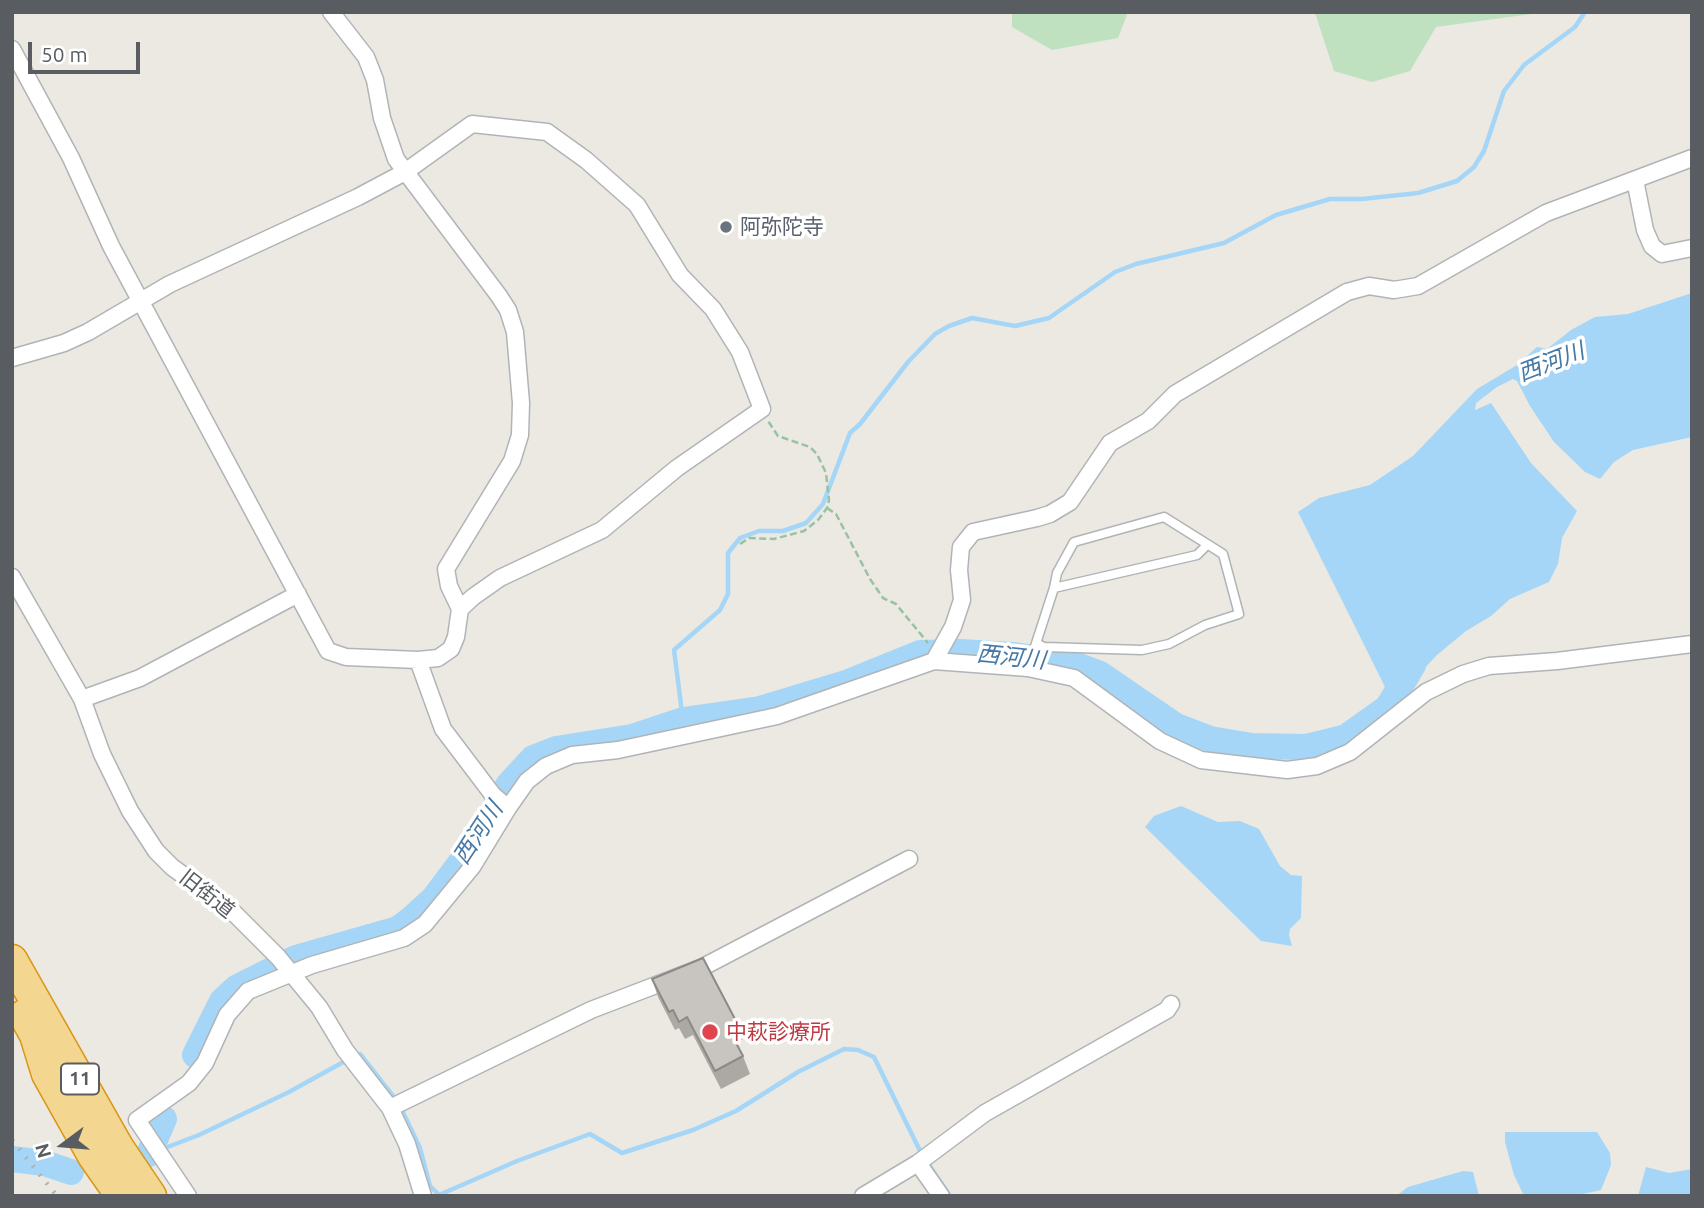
<!DOCTYPE html>
<meta charset="utf-8">
<style>
body{margin:0}
#map{position:relative;width:1704px;height:1208px;overflow:hidden;background:#ebe9e1;font-family:Ubuntu,sans-serif}
canvas{display:block}
.frame{position:absolute;inset:0;border:14px solid #595d61;pointer-events:none}
.north{position:absolute;left:28px;top:1110px;width:70px;height:70px;-webkit-text-stroke:5px #fff;paint-order:stroke;rotate:254deg;font-size:19px;font-weight:700;line-height:28px;text-align:center;color:#595d61}
.north::after{content:'';display:block;margin:auto;width:24px;height:32px;background:#595d61;clip-path:polygon(50% 0,100% 100%,50% 72%,0 100%)}
.scale{position:absolute;left:28px;top:42px;width:112px;height:32px;box-sizing:border-box;border:4px solid #595d61;border-top:0;padding-left:9px;font-size:21px;line-height:24px;white-space:nowrap;color:#595d61;-webkit-text-stroke:5px #fff;paint-order:stroke}
</style>
<div id="map">
<canvas width="1704" height="1208"></canvas>
<div class="frame"></div>
<div class="north">N</div>
<div class="scale">50 m</div>
</div>
<script>
const g = document.querySelector('canvas').getContext('2d');
g.lineJoin = 'round';
function fillPath(path, color) {
  g.fillStyle = color;
  g.fill(path, 'evenodd');
}
function poly(rows) {
  const path = new Path2D();
  for (const r of rows) {
    path.moveTo(r[0], r[1]);
    for (let i = 2; i < r.length; i += 2) path.lineTo(r[i], r[i + 1]);
  }
  return path;
}
function stroke(path, color, width, dash) {
  g.strokeStyle = color;
  g.lineWidth = width;
  g.lineCap = dash ? 'butt' : 'round';
  g.setLineDash(dash || []);
  g.stroke(path);
}
function label(font, color, halo, rows, align = 'center') {
  g.font = font + ' Ubuntu,"Noto Sans JP",sans-serif';
  g.lineWidth = 7;
  g.setLineDash([]);
  g.textBaseline = 'middle';
  g.strokeStyle = halo;
  g.fillStyle = color;
  for (const [text, x, y, turn = 0] of rows) {
    g.save();
    g.translate(x, y);
    g.rotate((+turn || 0) * Math.PI / 180);
    g.textAlign = isNaN(turn) ? turn : align;
    if (halo) g.strokeText(text, 0, 0);
    g.fillText(text, 0, 0);
    g.restore();
  }
}
fillPath(poly([
 [1012,12,1128,12,1118,38,1052,50,1012,27],
 [1313,12,1546,12,1436,27,1410,71,1372,82,1334,71,1316,16]
]), '#c0e1bf');
fillPath(poly([
 [1692,293,1692,437,1633,450,1614,462,1600,479,1585,472,1554,442,1530,406,1517,381,1513,379,1497,387,1476,403,1475,410,1491,403,1531,463,1577,511,1562,538,1558,564,1549,582,1510,599,1491,616,1466,631,1437,655,1420,673,1418,682,1395,695,1388,693,1298,512,1319,498,1370,485,1413,456,1477,389,1517,365,1537,347,1547,349,1571,330,1595,317,1628,314],
 [1181,806,1218,822,1240,821,1259,829,1280,866,1291,875,1302,876,1301,918,1290,929,1289,935,1292,946,1261,941,1145,827,1154,816],
 [1505,1132,1597,1132,1610,1153,1611,1165,1601,1190,1574,1196,1524,1196,1514,1175,1505,1142],
 [1646,1167,1669,1173,1692,1169,1692,1196,1638,1196],
 [1463,1171,1473,1172,1479,1196,1396,1196,1408,1187]
]), '#a5d6f7');
stroke(poly([
 [683,720,674,650,720,610,728,594,728,553,740,538,759,531,783,531,806,523,823,504,850,433,860,424,908,362,935,334,949,326,972,318,1015,326,1049,318,1115,272,1136,264,1224,243,1276,215,1330,199,1362,199,1418,193,1457,181,1474,167,1484,151,1504,91,1524,65,1575,27,1585,12],
 [355,1056,360,1054,397,1101],
 [401,1108,420,1148,430,1186,439,1195,517,1161,590,1134,622,1153,693,1130,736,1111,798,1072,844,1049,858,1050,874,1057,922,1155],
 [149,1154,199,1135,289,1092,347,1060],
 [927,1162,950,1196]
]), '#a5d6f7', 4.5);
stroke(poly([
 [195,1055,222,1001,236,988,296,958,398,929,410,920,434,898,467,854,509,784,533,758,556,749,632,737,683,720,760,709,846,683,920,653,960,652,1014,655,1071,663,1100,674,1176,726,1210,739,1252,746,1306,747,1346,737,1388,707,1413,665],
 [149,1154,164,1119],
 [12,1159,44,1163,71,1172]
]), '#a5d6f7', 26);
const lane = poly([
 [1036,643,1044,647,1142,650,1169,644,1205,625,1239,614,1223,554,1164,517,1074,542,1057,573,1054,588],
 [1028,668,1054,588,1197,555,1207,545]
]);
const street = poly([
 [331,12,366,57,375,80,382,118,396,159,499,296,508,310,515,332,521,403,520,435,512,461,446,569,449,586,460,609],
 [12,49,71,158,111,246,328,651,346,657,418,660,443,729,493,795,508,808],
 [1635,180,1645,230,1652,246,1662,254,1692,248],
 [12,358,64,343,88,332,170,284,358,197,405,172,472,124,547,132,586,160,637,205,680,275,713,309,740,352,762,409,677,468,602,530,500,578,473,597,460,609,456,637,451,649,438,658,418,660],
 [12,577,82,699,102,754,130,811,156,851,172,867,232,911,278,957,319,1007,345,1050,390,1108,407,1144,423,1196],
 [934,661,1028,668,1074,678,1160,741,1201,760,1287,770,1317,766,1350,752,1426,692,1463,674,1489,666,1557,661,1692,644],
 [82,699,140,678,298,594],
 [390,1108,591,1010,703,967,909,859],
 [918,1163,941,1196],
 [188,1196,137,1120,189,1083,205,1063,227,1015,248,991,312,965,404,938,425,924,472,867,508,808,527,781,546,766,572,755,618,750,777,716,934,661,953,627,962,600,959,570,961,547,973,532,1037,518,1050,514,1070,502,1110,443,1148,421,1175,394,1347,292,1369,286,1394,290,1418,286,1546,213,1692,158],
 [863,1196,918,1163,985,1113,1167,1010,1171,1004]
]);
const highway = poly([
 [12,960,118,1147,151,1196],
 [24,1015,35,1035,47,1074,93,1156,121,1196]
]);
stroke(lane, '#b1b4b7', 11);
stroke(street, '#b1b4b7', 19);
stroke(highway, '#d99513', 33);
stroke(poly([
 [827,508,836,514,870,579,883,598,896,604,928,643],
 [740,544,749,538,774,539,804,531,818,520,827,508,829,500,826,473,817,454,810,447,778,436,768,421]
]), '#99c2a3', 2.5, [7, 3.5]);
stroke(lane, '#fff', 8);
stroke(street, '#fff', 16);
stroke(highway, '#f3d790', 30);
stroke(poly([
 [12,1140,57,1196]
]), '#b1b2b2', 4.5, [2, 9]);
fillPath(poly([
 [652,979,736,1021,743,1039,736,1042,743,1056,750,1074,721,1089,693,1035,685,1039,679,1028,675,1030,658,997]
]), '#aca9a5');
const building = poly([
 [703,958,736,1021,727,1026,743,1056,715,1071,687,1017,679,1022,673,1010,669,1012,652,979,703,958]
]);
fillPath(building, '#c8c5c0');
stroke(building, '#8c8a86', 2);
for (const [x, y, r, color] of [
 [726,227,7,"#6b7280"],
 [710,1032,9,"#e0444e"]
]) {
  const dot = new Path2D();
  dot.arc(x, y, r, 0, 2 * Math.PI);
  g.fillStyle = color;
  g.fill(dot);
  stroke(dot, '#fff', 2.5);
}
for (const [x, y, w] of [
 [80,1079,38]
]) {
  const box = new Path2D();
  box.roundRect(x - w / 2, y - 15.5, w, 31, 5);
  g.fillStyle = '#fff';
  g.fill(box);
  stroke(box, '#595d61', 2);
}
label('bold 19px', '#595d61', null, [
 ["11",80,1079]
]);
label('21px', '#5b616d', '#fff', [
 ["阿弥陀寺",740,227]
], 'left');
label('21px', '#595d61', '#fff', [
 ["旧街道",207,894,38]
]);
label('21px', '#be3a42', '#fff', [
 ["中萩診療所",726,1032]
], 'left');
label('italic 23px', '#4578a6', '#fff', [
 ["西河川",1551,362,-21],
 ["西河川",1011,657,6],
 ["西河川",478,833,-57]
]);
</script>
